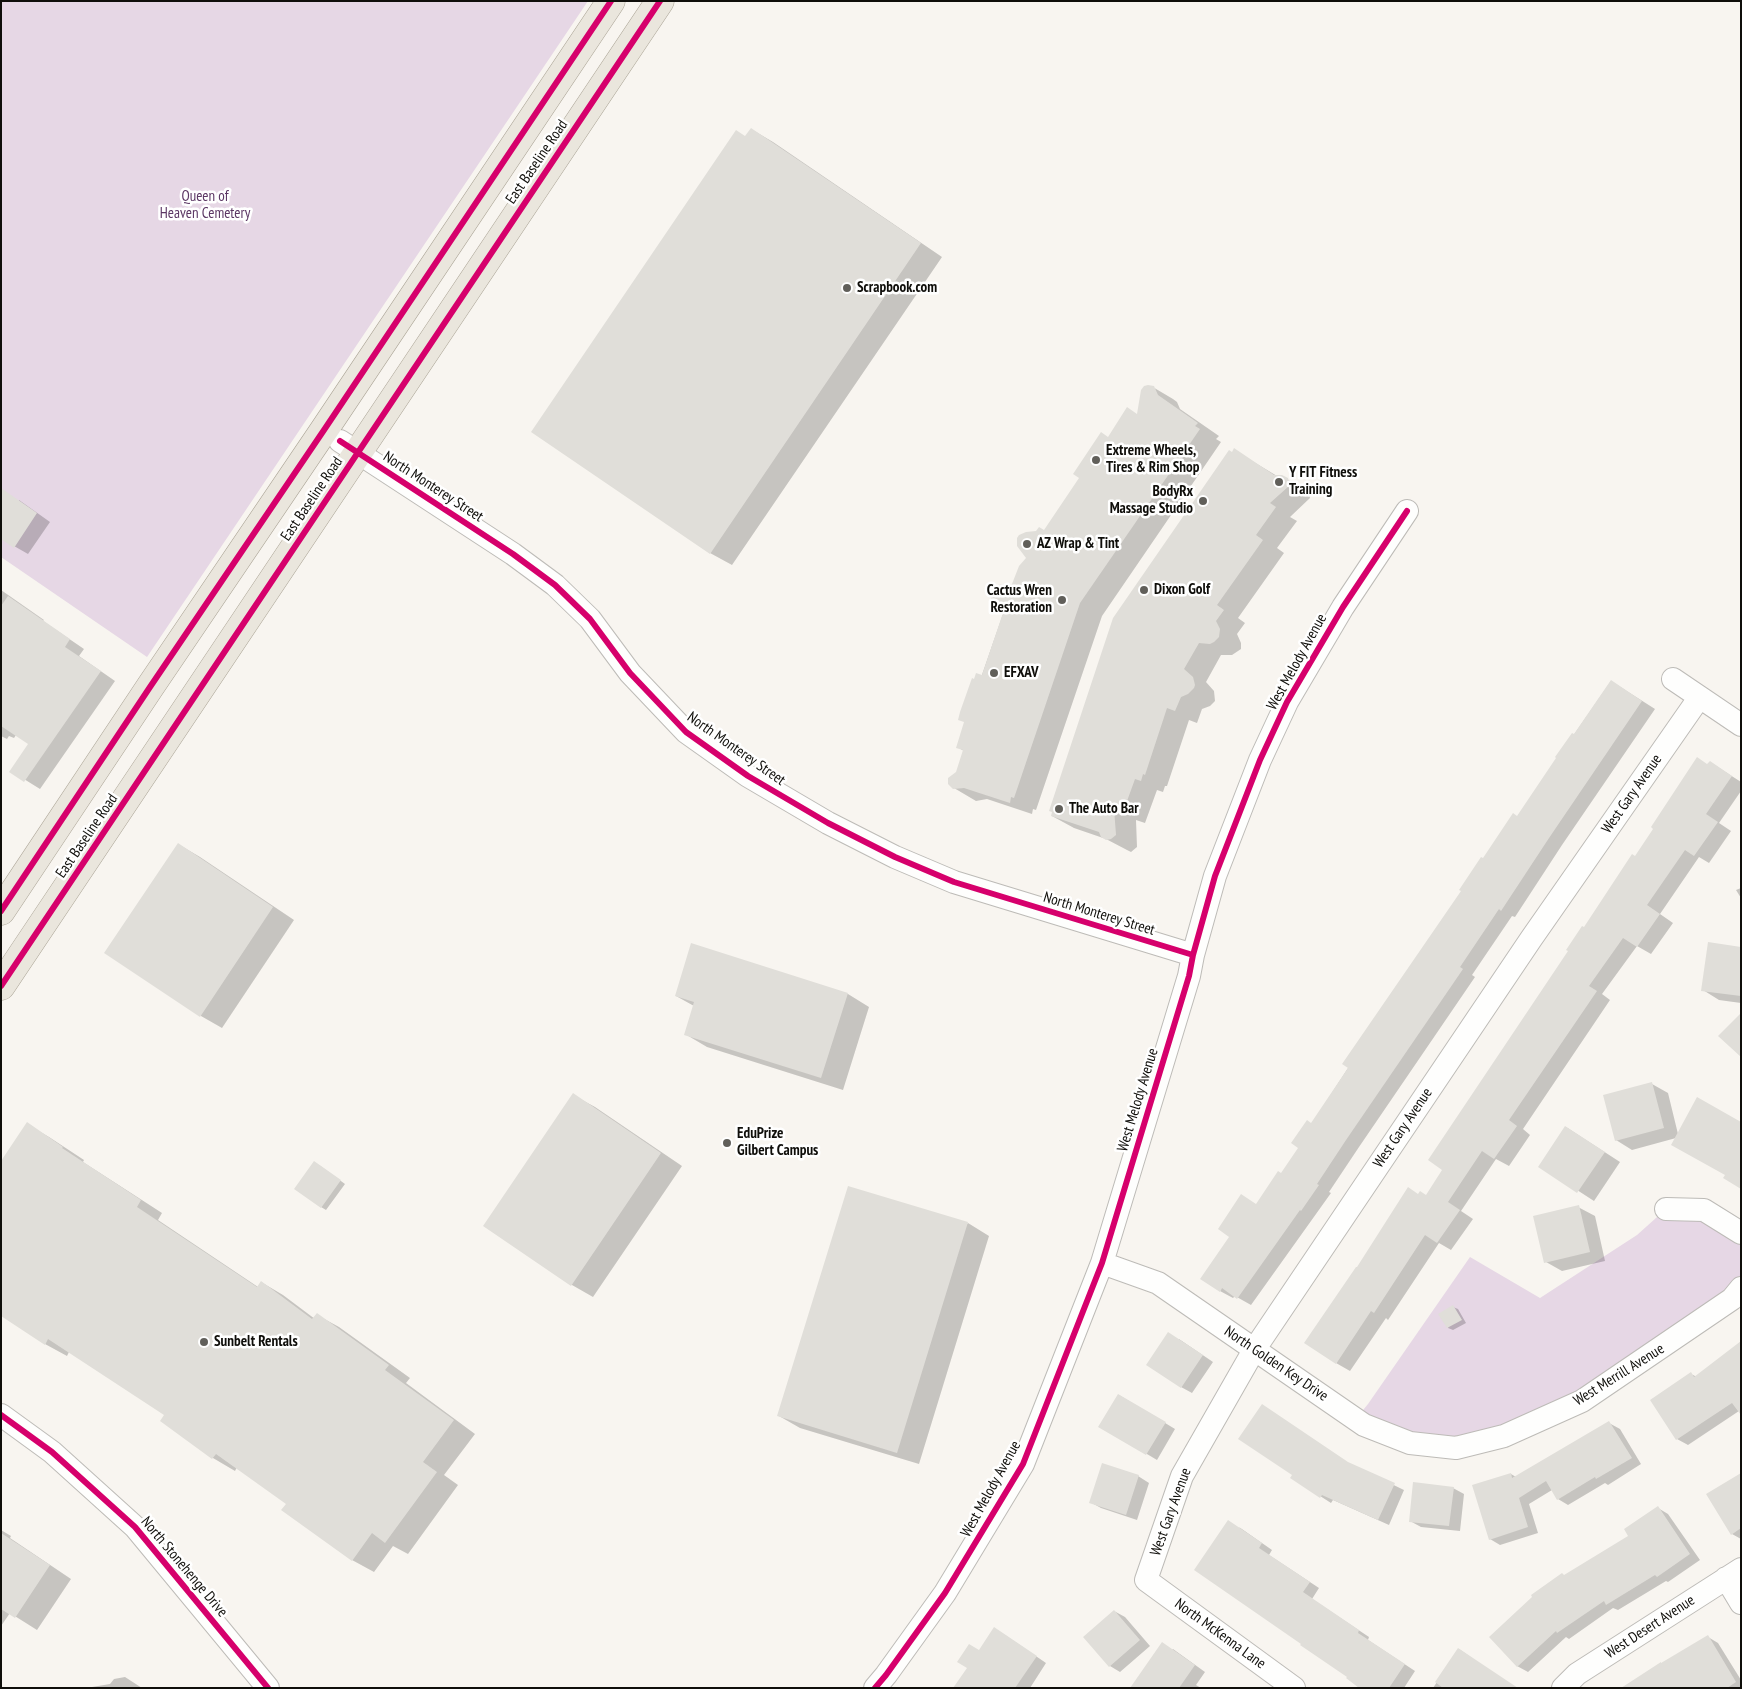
<!DOCTYPE html>
<style>
body{margin:0}
#map{position:relative;width:1742px;height:1689px;overflow:hidden;background:#f8f5f0;font-family:"PT Sans Narrow",sans-serif}
canvas{display:block}
.frame{position:absolute;inset:0;border:2px solid #0f0e0a;pointer-events:none}
</style>
<div id="map">
<canvas width="1742" height="1689"></canvas>
<div class="frame"></div>
</div>
<script>
const g = document.querySelector('canvas').getContext('2d');
g.lineJoin = 'round';
function fillPath(path, color) {
  g.fillStyle = color;
  g.fill(path, 'evenodd');
}
function poly(rows) {
  const path = new Path2D();
  for (const r of rows) {
    path.moveTo(r[0], r[1]);
    for (let i = 2; i < r.length; i += 2) path.lineTo(r[i], r[i + 1]);
  }
  return path;
}
function stroke(path, color, width, dash) {
  g.strokeStyle = color;
  g.lineWidth = width;
  g.lineCap = dash ? 'butt' : 'round';
  g.setLineDash(dash || []);
  g.stroke(path);
}
function label(font, color, halo, rows, align = 'center') {
  g.font = font + ' "PT Sans Narrow",sans-serif';
  g.lineWidth = 5;
  g.setLineDash([]);
  g.textBaseline = 'middle';
  g.strokeStyle = halo;
  g.fillStyle = color;
  for (const [text, x, y, turn = 0] of rows) {
    g.save();
    g.translate(x, y);
    g.rotate((+turn || 0) * Math.PI / 180);
    g.textAlign = isNaN(turn) ? turn : align;
    if (halo) g.strokeText(text, 0, 0);
    g.fillText(text, 0, 0);
    g.restore();
  }
}
fillPath(poly([
 [1,1,588,1,147,657,1,557],
 [1666,1209,1741,1233,1741,1288,1582,1401,1456,1448,1355,1420,1368,1404,1470,1257,1540,1298,1637,1235]
]), '#e6d7e5');
fillPath(poly([
 [751,129,773,142,942,257,732,565,710,553],
 [1151,386,1173,399,1177,402,1180,409,1219,436,1216,439,1221,442,1102,616,1036,810,1033,809,1032,814,987,799,976,801,954,788,957,773,964,751,957,747,1013,585,1045,532,1109,438,1138,415],
 [1234,450,1277,476,1282,476,1309,492,1310,498,1290,517,1297,521,1277,548,1284,553,1238,618,1245,623,1237,634,1241,643,1241,649,1232,655,1221,655,1206,682,1214,691,1215,701,1210,706,1202,709,1197,723,1189,720,1167,786,1165,786,1163,792,1157,790,1145,823,1136,820,1137,847,1131,852,1127,850,1106,839,1074,828,1052,816],
 [19,500,50,522,28,554,14,546],
 [1,590,44,620,43,621,84,649,79,656,115,681,40,789,11,771,30,744,16,735,14,738,9,736,7,739,1,736],
 [1611,681,1655,709,1562,845,1515,917,1512,916,1472,975,1475,977,1359,1147,1329,1192,1331,1193,1251,1305,1235,1296,1233,1298,1220,1291,1257,1205,1282,1175,1300,1147,1311,1125,1483,860,1517,817],
 [1710,762,1741,782,1741,791,1719,823,1731,831,1709,863,1699,857,1660,914,1673,923,1651,954,1637,946,1602,994,1610,1000,1523,1129,1530,1135,1509,1166,1496,1159,1461,1211,1473,1219,1451,1250,1439,1243,1388,1320,1386,1318,1350,1371,1336,1363,1419,1195,1426,1196,1444,1170,1584,929,1636,857],
 [178,844,200,857,294,920,222,1028,201,1016],
 [1741,888,1741,898,1736,890],
 [1741,948,1741,1003,1719,1000,1703,990],
 [848,994,869,1007,843,1090,707,1047,685,1034,694,1006,676,996],
 [1652,1084,1668,1093,1678,1134,1727,1175,1676,1138,1632,1150,1616,1140],
 [573,1095,595,1107,682,1166,593,1297,572,1285,484,1226],
 [27,1124,49,1137,84,1160,83,1162,162,1213,158,1220,258,1287,261,1282,283,1295,315,1319,317,1315,339,1327,410,1378,406,1383,475,1434,444,1475,458,1485,408,1554,393,1546,374,1572,352,1560,288,1504,237,1467,235,1471,213,1458,162,1421,166,1415,69,1352,67,1356,45,1344],
 [1566,1127,1620,1162,1594,1201,1540,1166],
 [319,1165,345,1184,326,1210,321,1207],
 [1578,1207,1595,1216,1605,1261,1562,1271,1546,1262],
 [968,1223,989,1236,919,1464,800,1428,779,1416],
 [1453,1307,1458,1309,1466,1323,1453,1330,1448,1328],
 [1179,1339,1213,1362,1192,1393,1181,1387],
 [1741,1343,1739,1411,1688,1445,1677,1439,1651,1400,1691,1374,1697,1377],
 [1119,1395,1175,1429,1157,1460,1100,1426],
 [1609,1423,1620,1429,1641,1464,1608,1485,1605,1483,1568,1505,1558,1499,1552,1490,1529,1504,1538,1533,1500,1545,1490,1539,1511,1474,1516,1477],
 [1352,1465,1404,1490,1389,1525,1333,1500,1331,1503,1292,1478],
 [1741,1474,1741,1539,1732,1534],
 [1138,1476,1149,1483,1137,1520,1101,1508,1090,1502],
 [1453,1488,1464,1494,1460,1531,1421,1527,1410,1521],
 [1658,1508,1668,1514,1700,1560,1668,1582,1666,1581,1618,1610,1613,1608,1569,1639,1566,1637,1528,1672,1517,1666,1630,1536],
 [1239,1527,1272,1550,1269,1555,1319,1588,1312,1599,1369,1637,1368,1640,1415,1671,1404,1688,1362,1688,1349,1676],
 [1,1530,11,1536,10,1538,71,1579,37,1630,10,1613,1,1626],
 [1114,1611,1125,1617,1150,1646,1120,1672,1110,1666],
 [1005,1635,1046,1663,1030,1688,955,1688,980,1651],
 [1708,1637,1718,1643,1741,1680,1741,1688,1632,1688],
 [1173,1649,1205,1672,1196,1685,1201,1688,1132,1688],
 [1459,1649,1515,1688,1433,1688],
 [125,1677,142,1688,86,1688,110,1684,114,1679]
]), '#0003');
fillPath(poly([
 [751,128,921,243,710,554,531,432,736,130,745,136],
 [1148,385,1154,386,1158,395,1198,423,1195,426,1200,429,1080,603,1014,798,1011,797,1010,803,964,788,953,789,948,784,948,778,956,772,963,750,956,748,964,722,958,720,960,712,972,678,974,679,976,673,982,675,1004,610,992,602,990,595,990,591,996,585,1012,584,1019,566,1026,558,1017,546,1017,538,1019,535,1026,532,1036,531,1039,527,1044,530,1079,478,1073,474,1101,432,1108,437,1127,407,1137,414,1141,390,1144,386],
 [1234,448,1274,475,1282,475,1288,478,1289,486,1270,503,1276,507,1256,535,1263,540,1217,605,1224,610,1216,621,1220,629,1219,637,1214,642,1210,644,1199,643,1184,669,1193,677,1195,685,1194,688,1188,694,1181,697,1175,711,1167,708,1145,775,1143,774,1141,781,1135,779,1123,812,1114,809,1116,835,1111,839,1106,840,1101,837,1099,832,1051,816,1052,812,1049,811,1113,618,1229,450,1232,452],
 [1,488,37,513,14,548,1,539],
 [8,596,70,639,65,647,101,671,24,782,9,772,28,744,1,726,1,606],
 [1611,680,1642,701,1549,838,1501,911,1499,909,1460,967,1463,969,1346,1140,1317,1184,1319,1185,1301,1211,1300,1210,1237,1299,1222,1288,1220,1292,1200,1279,1229,1237,1218,1229,1241,1194,1256,1204,1278,1171,1281,1173,1298,1148,1291,1143,1307,1120,1311,1123,1348,1068,1342,1064,1461,891,1459,890,1481,857,1483,858,1513,813,1517,816,1556,758,1555,757,1572,733,1574,734],
 [1697,757,1707,764,1710,761,1732,776,1706,814,1718,822,1694,856,1685,850,1647,905,1660,914,1637,947,1623,938,1589,986,1597,991,1509,1120,1517,1126,1494,1159,1482,1151,1448,1202,1460,1210,1437,1243,1425,1235,1374,1313,1371,1311,1336,1364,1304,1343,1356,1267,1357,1267,1408,1187,1418,1194,1420,1191,1426,1195,1442,1170,1428,1160,1568,951,1566,950,1582,926,1584,927,1632,854,1635,856,1653,829,1651,827],
 [178,843,273,907,200,1017,104,953],
 [1708,942,1741,947,1741,996,1701,991],
 [691,943,848,993,821,1078,684,1035,694,1002,675,996],
 [1741,1013,1741,1057,1718,1036],
 [1652,1082,1664,1128,1615,1141,1603,1095],
 [573,1093,661,1153,571,1286,483,1226],
 [1697,1097,1741,1122,1741,1189,1723,1178,1725,1175,1671,1145],
 [27,1122,63,1147,62,1148,141,1200,137,1207,257,1287,261,1281,312,1319,317,1313,389,1365,385,1370,454,1420,423,1462,437,1472,385,1543,372,1533,352,1561,281,1510,286,1504,216,1454,212,1459,160,1421,164,1415,48,1339,45,1345,1,1316,1,1161],
 [1565,1126,1605,1152,1577,1193,1538,1167],
 [314,1161,341,1180,321,1208,294,1189],
 [848,1186,968,1222,897,1453,777,1416],
 [1579,1205,1590,1252,1544,1263,1533,1216],
 [1453,1305,1462,1320,1447,1328,1438,1314],
 [1168,1332,1203,1355,1181,1388,1146,1365],
 [1741,1341,1741,1415,1732,1403,1676,1440,1650,1400,1691,1372,1694,1377],
 [1118,1394,1166,1422,1146,1455,1098,1427],
 [1262,1404,1348,1462,1395,1483,1378,1520,1322,1495,1320,1498,1290,1478,1292,1475,1238,1439],
 [1609,1421,1632,1458,1596,1479,1595,1477,1557,1500,1546,1481,1519,1498,1528,1527,1489,1540,1472,1485,1511,1473,1512,1478],
 [1102,1463,1139,1475,1126,1515,1089,1503],
 [1741,1473,1741,1528,1731,1535,1706,1494],
 [1413,1482,1454,1487,1449,1526,1409,1522],
 [1658,1506,1690,1554,1657,1577,1655,1575,1606,1605,1604,1601,1557,1633,1556,1631,1517,1667,1489,1637,1532,1597,1531,1595,1562,1573,1564,1575,1628,1536,1624,1529],
 [1228,1520,1262,1543,1259,1548,1310,1582,1303,1592,1359,1630,1358,1633,1405,1664,1389,1688,1359,1688,1346,1678,1347,1677,1300,1645,1301,1644,1194,1570],
 [1,1533,50,1565,15,1618,1,1609],
 [1114,1610,1140,1640,1109,1667,1083,1637],
 [994,1627,1037,1656,1015,1688,953,1688,967,1668,957,1662,969,1644,979,1650],
 [1708,1635,1736,1682,1727,1688,1621,1688,1661,1662,1661,1663],
 [1162,1642,1195,1665,1179,1688,1130,1688],
 [1458,1648,1518,1688,1443,1688,1435,1682]
]), '#e0ded9');
const street = poly([
 [340,441,513,554,555,585,590,619,630,673,686,732,748,776,828,823,895,857,954,882,1193,955],
 [1673,679,1741,725],
 [1666,1209,1704,1210,1741,1233],
 [1102,1263,1158,1283,1364,1425,1410,1443,1456,1448,1504,1436,1582,1401,1732,1299,1741,1288],
 [1,1415,52,1452,135,1527,268,1688],
 [1726,1578,1741,1603],
 [875,1688,886,1675,945,1593,1023,1464,1102,1263,1189,976,1193,955,1215,876,1260,760,1287,702,1343,607,1407,511],
 [1294,1688,1146,1580,1182,1476,1254,1350,1531,939,1699,698],
 [1563,1688,1577,1674,1741,1569]
]);
const primary = poly([
 [1,911,150,687,324,430,611,1],
 [1,986,660,1]
]);
stroke(street, '#bdbbb7', 24);
stroke(primary, '#a9a294', 29);
stroke(street, '#fefefd', 22);
stroke(primary, '#eae6dd', 28);
stroke(poly([
 [340,441,513,554,555,585,590,619,630,673,686,732,748,776,828,823,895,857,954,882,1193,955],
 [1,911,150,687,324,430,611,1],
 [1,986,660,1],
 [1,1415,52,1452,135,1527,268,1688],
 [875,1688,886,1675,945,1593,1023,1464,1102,1263,1189,976,1193,955,1215,876,1260,760,1287,702,1343,607,1407,511]
]), '#d6006c', 6);
for (const [x, y, r, color] of [
 [847,288,5,"#615f5a"],
 [1096,460,5,"#615f5a"],
 [1279,482,5,"#615f5a"],
 [1203,501,5,"#615f5a"],
 [1027,544,5,"#615f5a"],
 [1144,590,5,"#615f5a"],
 [1062,600,5,"#615f5a"],
 [994,673,5,"#615f5a"],
 [1059,809,5,"#615f5a"],
 [727,1143,5,"#615f5a"],
 [204,1342,5,"#615f5a"]
]) {
  const dot = new Path2D();
  dot.arc(x, y, r, 0, 2 * Math.PI);
  g.fillStyle = color;
  g.fill(dot);
  stroke(dot, '#fff', 2);
}
label('15px', '#0f0e0a', '#fff', [
 ["East Baseline Road",537,162,-56],
 ["North Monterey Street",433,487,33],
 ["East Baseline Road",312,499,-56],
 ["West Melody Avenue",1297,662,-61],
 ["North Monterey Street",736,749,35],
 ["West Gary Avenue",1632,794,-55],
 ["East Baseline Road",87,836,-56],
 ["North Monterey Street",1099,914,17],
 ["West Melody Avenue",1138,1100,-73],
 ["West Gary Avenue",1403,1128,-56],
 ["North Golden Key Drive",1276,1364,34],
 ["West Merrill Avenue",1619,1375,-32],
 ["West Melody Avenue",991,1489,-61],
 ["West Gary Avenue",1171,1512,-70],
 ["North Stonehenge Drive",184,1567,50],
 ["West Desert Avenue",1650,1627,-33],
 ["North McKenna Lane",1220,1634,36]
]);
label('15px', '#5c3764', '#fff', [
 ["Queen of",205,197],
 ["Heaven Cemetery",205,214]
]);
label('bold 15px', '#0f0e0a', '#fff', [
 ["Scrapbook.com",857,288],
 ["Extreme Wheels,",1106,451],
 ["Tires & Rim Shop",1106,468],
 ["Y FIT Fitness",1289,473],
 ["Training",1289,490],
 ["BodyRx",1193,492,"right"],
 ["Massage Studio",1193,509,"right"],
 ["AZ Wrap & Tint",1037,544],
 ["Dixon Golf",1154,590],
 ["Cactus Wren",1052,591,"right"],
 ["Restoration",1052,608,"right"],
 ["EFXAV",1004,673],
 ["The Auto Bar",1069,809],
 ["EduPrize",737,1134],
 ["Gilbert Campus",737,1151],
 ["Sunbelt Rentals",214,1342]
], 'left');
</script>
